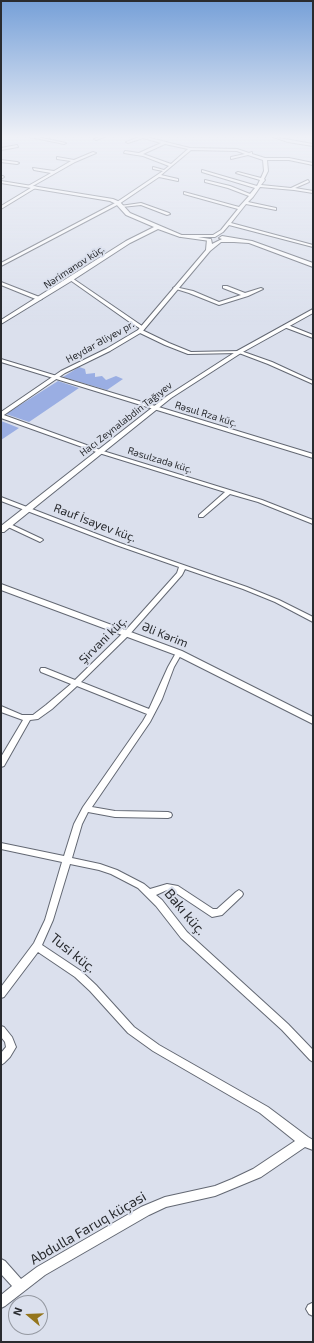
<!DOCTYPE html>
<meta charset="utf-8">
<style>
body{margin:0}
#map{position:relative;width:314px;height:1343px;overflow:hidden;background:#dbe0ed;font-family:"Exo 2",sans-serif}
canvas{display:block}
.frame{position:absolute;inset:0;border:2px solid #292b2f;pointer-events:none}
.north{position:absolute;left:8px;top:1295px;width:40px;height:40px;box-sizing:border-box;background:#dbe0ed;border:1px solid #9498a1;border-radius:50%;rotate:289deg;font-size:11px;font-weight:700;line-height:16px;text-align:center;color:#292b2f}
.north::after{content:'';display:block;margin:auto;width:14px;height:18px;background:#94751c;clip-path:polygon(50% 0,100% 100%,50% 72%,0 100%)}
</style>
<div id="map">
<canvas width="314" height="1343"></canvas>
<div class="frame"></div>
<div class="north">N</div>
</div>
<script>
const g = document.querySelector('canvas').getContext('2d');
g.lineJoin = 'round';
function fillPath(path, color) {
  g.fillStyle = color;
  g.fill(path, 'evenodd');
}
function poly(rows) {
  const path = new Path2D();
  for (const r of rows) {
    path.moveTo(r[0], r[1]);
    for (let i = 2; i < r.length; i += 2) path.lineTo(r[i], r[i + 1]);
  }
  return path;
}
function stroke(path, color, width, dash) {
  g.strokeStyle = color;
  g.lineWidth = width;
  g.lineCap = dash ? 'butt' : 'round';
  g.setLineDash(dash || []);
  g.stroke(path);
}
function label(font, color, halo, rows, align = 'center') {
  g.font = font + ' "Exo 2",sans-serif';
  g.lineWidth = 4;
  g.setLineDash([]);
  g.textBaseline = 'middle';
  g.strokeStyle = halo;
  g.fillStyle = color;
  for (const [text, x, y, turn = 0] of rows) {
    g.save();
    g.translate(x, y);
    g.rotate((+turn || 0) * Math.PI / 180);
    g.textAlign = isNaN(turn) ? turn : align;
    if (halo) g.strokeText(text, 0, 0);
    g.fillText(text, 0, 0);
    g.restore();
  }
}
fillPath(poly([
 [79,367,85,369,86,374,95,373,95,377,102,376,106,380,116,376,123,379,107,390,63,377],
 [58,381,79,388,29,422,6,414],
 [1,421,9,424,19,428,1,440]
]), '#9aaee3');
const street = poly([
 [30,137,37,137,66,143,64,144,30,137],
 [99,137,104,137,96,140,94,139,99,137],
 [139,137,146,137,190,148,237,149,249,153,252,152,252,154,265,158,289,158,313,163,313,165,289,160,267,160,268,171,264,179,265,180,261,185,291,188,308,180,309,182,295,188,313,191,313,193,294,190,260,187,253,197,248,202,276,208,276,210,246,204,231,223,313,245,313,247,229,225,223,232,215,237,198,237,210,239,210,241,181,237,181,235,213,235,221,230,238,209,184,194,184,192,239,207,249,196,228,188,205,182,205,180,230,186,250,194,255,188,202,172,202,170,257,186,260,180,236,173,238,172,261,178,264,171,263,160,248,155,231,159,231,157,245,154,237,151,191,150,161,175,178,179,178,181,159,177,119,204,1,266,1,263,117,202,163,171,153,169,153,167,164,170,169,166,143,156,124,153,125,151,139,153,161,143,143,138,128,143,126,142,139,137],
 [165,144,188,149,171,164,143,154,165,144],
 [273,137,313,144,313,146,288,142,273,137],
 [17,145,18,147,1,150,1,148,17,145],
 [93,152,96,153,75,162,31,187,28,186,51,173,34,170,33,168,54,171,71,161,57,159,57,157,74,160,93,152],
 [1,160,17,162,19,163,17,164,1,162,1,160],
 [1,176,3,176,4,177,1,179,1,176],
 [34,186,37,187,1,209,1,206,34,186],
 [141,203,169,213,170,214,167,215,141,205,122,207,120,206,141,203],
 [70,278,72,278,145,328,141,329,131,323,70,280,70,278],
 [1,282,42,298,42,299,38,300,1,285,1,282],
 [223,286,227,286,245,293,261,288,263,289,248,296,219,305,189,293,173,288,175,287,193,291,219,302,241,295,223,288,223,286],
 [284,325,288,325,313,335,313,338,284,327,284,325],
 [138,330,142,330,169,343,191,352,241,351,272,362,313,381,313,384,268,364,239,353,188,354,165,345,138,332,138,330],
 [1,359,313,454,313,458,1,362,1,359],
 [1,414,103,451,262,500,313,520,313,524,258,502,230,494,203,517,199,517,199,515,225,492,99,453,1,418,1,414],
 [1,497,120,543,247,587,279,600,313,617,313,622,275,602,243,589,185,569,182,575,129,635,81,682,149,709,168,667,177,651,181,651,182,653,174,667,162,699,150,722,92,807,115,811,168,812,171,813,172,815,171,817,168,818,115,817,88,812,82,824,72,858,100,864,117,870,144,884,150,889,167,884,178,886,213,909,217,909,236,892,239,890,242,892,243,894,242,896,222,915,212,917,173,891,167,890,156,895,162,900,187,932,288,1024,313,1050,313,1062,310,1060,282,1030,181,938,156,906,138,888,111,874,99,870,70,864,53,920,42,945,81,971,96,985,134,1027,159,1045,268,1107,308,1137,313,1140,313,1150,305,1147,261,1177,215,1196,166,1207,149,1215,45,1275,5,1306,1,1308,1,1295,12,1286,1,1274,1,1259,5,1261,21,1279,37,1267,141,1207,165,1197,215,1186,232,1179,253,1169,295,1141,260,1113,153,1051,128,1033,90,991,75,977,38,952,4,997,1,998,1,987,34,943,45,920,62,862,1,849,1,843,64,856,74,824,83,807,143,721,147,714,77,686,52,709,38,719,30,720,4,766,1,767,1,757,23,720,1,712,1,706,22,715,33,715,46,705,71,684,41,672,40,670,41,668,45,668,75,680,125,631,177,573,179,567,116,545,1,501,1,497],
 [8,523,42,539,43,540,40,542,38,541,6,526,5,525,8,523],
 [1,1026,4,1027,12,1037,16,1047,10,1057,4,1063,1,1065,1,1053,6,1047,5,1042,1,1037,1,1026],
 [312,1303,313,1304,313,1316,309,1314,306,1309,308,1305,312,1303]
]);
const secondary = poly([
 [1,181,113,199,120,202,130,213,184,236,180,237,158,229,130,243,73,280,1,324,1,320,126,241,154,227,126,215,116,204,110,201,1,183,1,181],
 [222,236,252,241,313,263,313,267,249,243,234,242,221,242,210,251,142,332,110,351,65,373,1,417,1,412,61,371,106,349,138,330,206,250,207,239,211,239,212,244,222,239,219,238,222,236],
 [313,309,313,313,241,353,171,398,4,532,1,532,1,526,167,396,237,351,313,309],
 [1,584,182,651,313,717,313,724,176,655,1,590,1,584]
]);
stroke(street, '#636873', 2);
stroke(secondary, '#636873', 2);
fillPath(street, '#fff');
fillPath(secondary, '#fff');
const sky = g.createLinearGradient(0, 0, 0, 325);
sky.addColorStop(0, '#76a0d8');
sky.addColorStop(0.42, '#eff1f7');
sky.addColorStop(1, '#eff1f700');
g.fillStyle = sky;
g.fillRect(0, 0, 314, 325);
label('10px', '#292b2f', '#dbe0ed', [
 ["Nərimanov küç.",74,267,-33],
 ["Heydər Əliyev pr.",100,342,-29],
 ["Rəsul Rza küç.",206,414,17],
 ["Hacı Zeynalabdin Tağıyev",126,419,-38],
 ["Rəsulzadə küç.",160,460,17]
]);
label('12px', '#292b2f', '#dbe0ed', [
 ["Rauf İsayev küç.",95,523,21],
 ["Əli Kərim",165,635,22],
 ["Şirvani küç.",103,640,-45]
]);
label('14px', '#292b2f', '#dbe0ed', [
 ["Bakı küç.",185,912,50],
 ["Tusi küç.",73,953,39],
 ["Abdulla Faruq küçəsi",88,1228,-30]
]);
</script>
